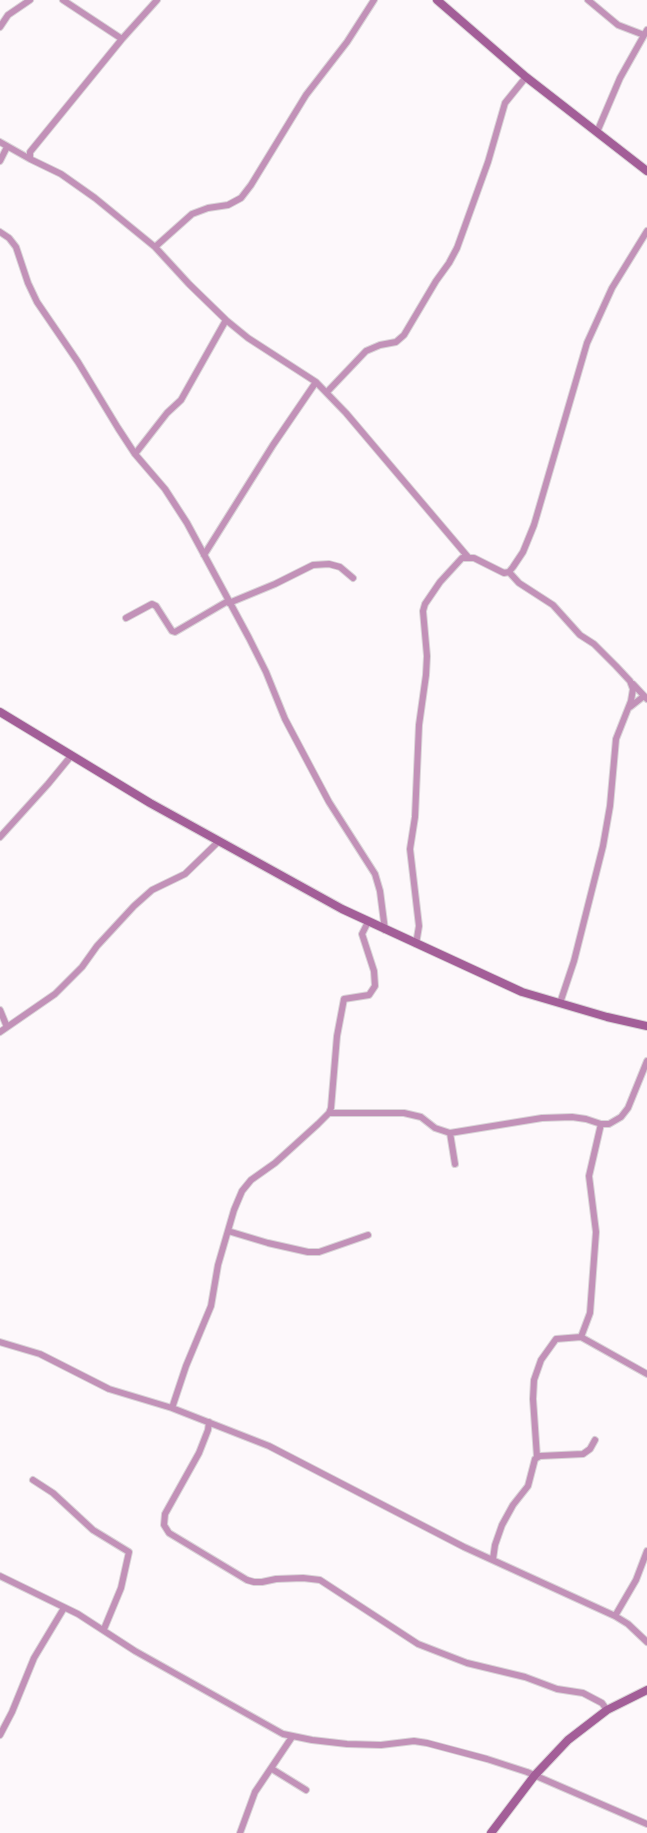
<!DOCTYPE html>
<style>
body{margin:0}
canvas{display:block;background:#fdf8fb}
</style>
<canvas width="647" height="1833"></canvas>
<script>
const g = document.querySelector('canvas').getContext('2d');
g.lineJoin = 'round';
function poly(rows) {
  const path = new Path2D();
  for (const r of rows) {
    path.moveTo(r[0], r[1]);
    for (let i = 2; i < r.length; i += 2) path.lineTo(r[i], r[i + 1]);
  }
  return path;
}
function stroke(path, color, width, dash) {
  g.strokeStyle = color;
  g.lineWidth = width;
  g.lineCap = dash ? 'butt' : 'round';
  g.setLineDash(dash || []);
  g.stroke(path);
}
const minor = poly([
 [63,0,122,39],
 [157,0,122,39,30,152,30,159,61,174,95,198,155,247,189,284,226,320,248,338,316,382,346,413,468,557],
 [588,0,618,25,644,35],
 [0,27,8,15,30,0],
 [597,132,620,78,647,30],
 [0,142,30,159],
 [0,161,7,147],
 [0,232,9,238,16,247,28,283,37,302,78,362,118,428,135,454,165,489,187,523,249,638,266,672,285,719,329,802,375,874,380,891,385,930],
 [155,247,192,214,208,208,228,205,241,198,251,185,306,95,347,42,374,0],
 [327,392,366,351,380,345,396,342,404,335,436,281,449,263,457,248,488,162,505,103,526,77],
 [135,454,167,413,181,400,226,320],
 [204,555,273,445,316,382],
 [509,572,519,583,553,605,580,635,594,644,616,666,630,681,633,689,631,701,616,739,610,806,603,846,574,961,560,1003],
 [229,603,275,584,313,565,329,564,340,567,353,578],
 [126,618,152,604,156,606,172,631,175,632,228,601],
 [633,684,647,699],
 [630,707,644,696],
 [0,837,48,784,71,756],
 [416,944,419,926,410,849,415,817,419,725,426,675,427,656,423,611,425,604,440,582,462,558,474,558,504,573,509,572,513,567,523,552,534,525,587,343,612,288,647,231],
 [0,1010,7,1027],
 [0,1032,55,994,82,967,97,946,134,906,152,890,185,874,219,841],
 [329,1113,404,1113,421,1117,435,1128,450,1133,542,1118,572,1117,586,1119,601,1124,609,1124,621,1117,628,1108,647,1061],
 [450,1133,455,1164],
 [228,1231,268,1243,308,1252,319,1252,368,1235],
 [581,1337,590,1313,596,1232,589,1176,601,1124],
 [0,1342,40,1354,109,1389,172,1408,269,1446,464,1547,615,1616,628,1624,647,1642],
 [172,1408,186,1366,211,1306,218,1265,234,1210,242,1191,251,1180,275,1163,318,1124,329,1113,331,1108,337,1036,344,999,369,995,375,986,374,971,362,934,368,922],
 [209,1422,208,1430,199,1453,165,1514,164,1525,169,1533,247,1580,254,1582,262,1582,276,1579,303,1578,320,1580,418,1644,467,1663,525,1677,557,1689,583,1693,602,1703,607,1710],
 [537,1457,533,1399,534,1380,541,1360,556,1339,581,1337,647,1374],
 [33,1480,53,1493,93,1530,129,1552,121,1588,104,1629],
 [493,1559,495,1545,502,1525,513,1505,528,1486,535,1459,540,1456,583,1454,590,1449,595,1440],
 [0,1576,78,1614,135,1651,283,1734,312,1740,347,1744,381,1745,414,1741,427,1743,487,1759,527,1772,647,1824],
 [615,1616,636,1580,647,1551],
 [0,1735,12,1712,34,1658,64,1608],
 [272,1769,306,1790],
 [240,1833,255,1792,292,1737]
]);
const secondary = poly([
 [437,0,526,77,647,171],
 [0,712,150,803,342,909,522,992,607,1017,647,1026],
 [491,1833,535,1775,568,1740,607,1710,647,1690]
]);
stroke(minor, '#dad4d8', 8);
stroke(secondary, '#dad4d8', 10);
stroke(minor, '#c291b8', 6);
stroke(secondary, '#a35e98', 8);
</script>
